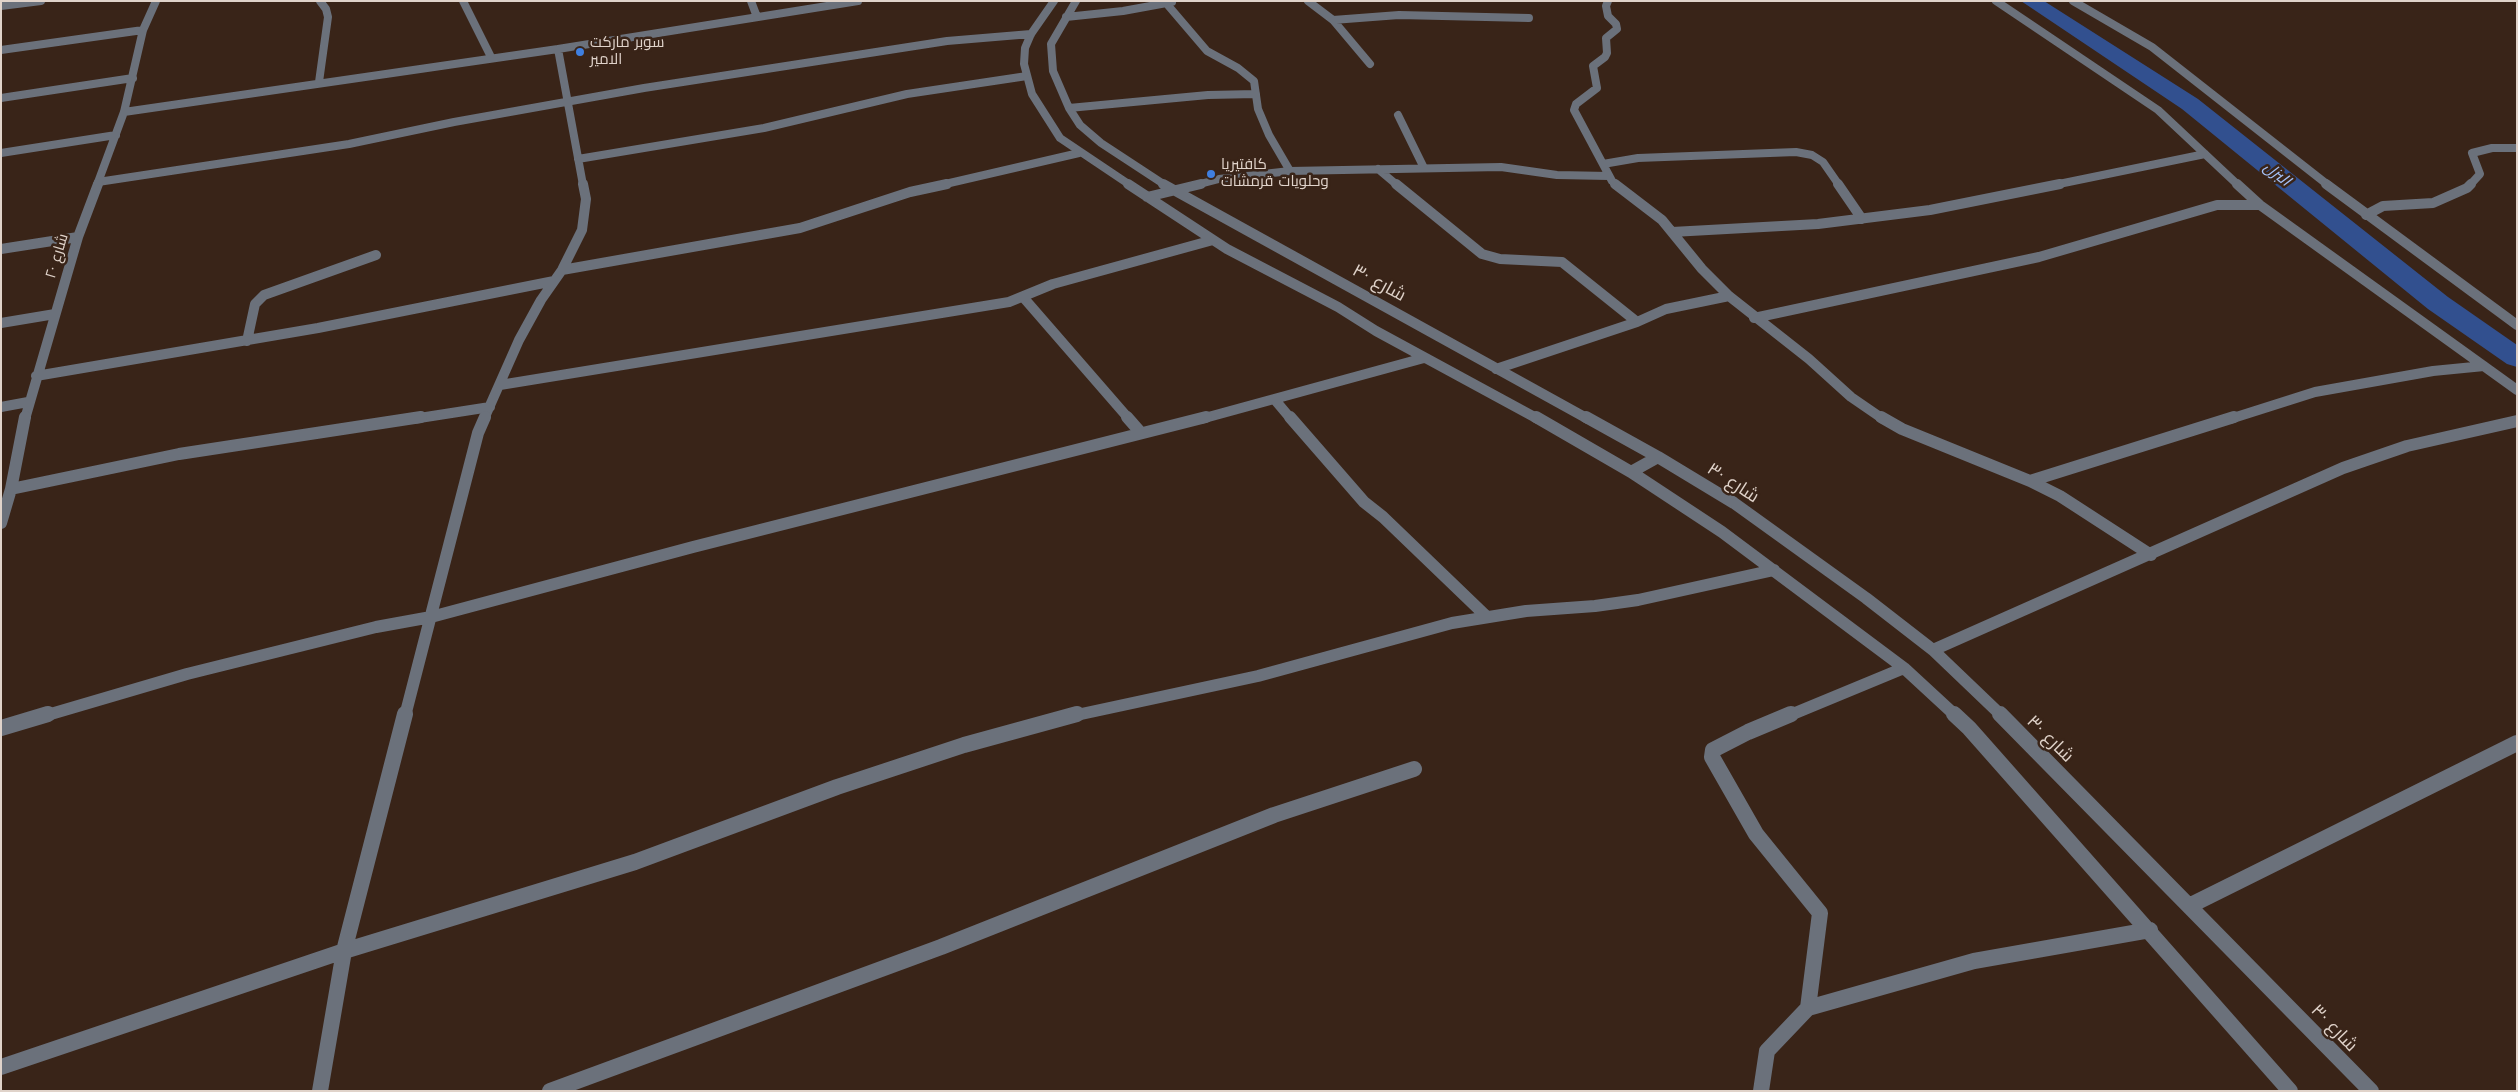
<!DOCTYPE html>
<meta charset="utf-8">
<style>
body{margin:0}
#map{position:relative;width:2518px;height:1092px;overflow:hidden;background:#392418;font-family:"Work Sans",sans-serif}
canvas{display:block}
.frame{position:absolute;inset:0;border:2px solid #e0d3ca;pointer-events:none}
</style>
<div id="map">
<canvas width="2518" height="1092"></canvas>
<div class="frame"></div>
</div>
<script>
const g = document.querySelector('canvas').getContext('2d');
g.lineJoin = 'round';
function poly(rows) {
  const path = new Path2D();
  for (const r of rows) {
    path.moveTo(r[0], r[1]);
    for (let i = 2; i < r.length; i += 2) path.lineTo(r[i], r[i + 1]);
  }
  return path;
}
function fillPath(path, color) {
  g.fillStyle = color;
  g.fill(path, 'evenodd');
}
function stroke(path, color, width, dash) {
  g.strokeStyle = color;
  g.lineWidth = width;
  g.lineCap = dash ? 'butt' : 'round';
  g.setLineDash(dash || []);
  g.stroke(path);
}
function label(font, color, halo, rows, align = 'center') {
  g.font = font + ' "Work Sans",Cairo,sans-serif';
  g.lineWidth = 5;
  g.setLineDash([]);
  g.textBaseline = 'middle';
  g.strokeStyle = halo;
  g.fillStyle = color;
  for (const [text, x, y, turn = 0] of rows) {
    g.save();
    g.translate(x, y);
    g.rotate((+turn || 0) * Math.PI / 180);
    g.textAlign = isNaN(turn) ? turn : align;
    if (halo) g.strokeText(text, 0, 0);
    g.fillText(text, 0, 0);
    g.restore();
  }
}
fillPath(poly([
 [2021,1,2044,1,2198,99,2448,297,2517,345,2517,367,2507,364,2428,309,2182,109,2021,1]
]), '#32508f');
stroke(poly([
 [463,1,491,57],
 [751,1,757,17],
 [1054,1,1031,34,1025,48,1024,64,1032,94,1060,138,1130,185],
 [1076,1,1051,44,1053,71,1069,108,1080,125,1101,143,1165,185],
 [1308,1,1333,20,1370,64],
 [1608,1,1606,6,1608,16,1616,24,1617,29,1606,38,1607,53,1605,57,1593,66,1597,88,1576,104,1574,110,1612,181,1617,185],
 [1996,1,2158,110,2238,185],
 [2073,1,2152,47,2328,185],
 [1166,3,1207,51,1238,68,1254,81,1258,109,1269,135,1290,171],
 [1,6,41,1],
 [1066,17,1123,11,1172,2],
 [1333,20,1399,15,1529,18],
 [558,49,583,185],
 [1,50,143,30],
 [319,82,328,17,326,9,320,1],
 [1,98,133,78],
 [1069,108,1208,95,1256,94],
 [124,112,558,49,858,1],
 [1398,115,1424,168],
 [1,153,116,135],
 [578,159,764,128,907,94,1027,76],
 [1603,164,1638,158,1796,152,1812,155,1823,162,1839,185],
 [1378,169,1397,185],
 [98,182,349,144,454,122,644,88,947,41,1031,34],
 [97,185,124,112,143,30,156,1],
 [941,185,1079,153],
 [1196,185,1219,179,1290,171,1501,167,1557,175,1609,176],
 [2054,185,2205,154],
 [2470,185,2480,174,2472,153,2492,148,2517,148]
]), '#6b717b', 8);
stroke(poly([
 [1128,184,1227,249,1338,307,1376,331,1538,419],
 [1163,184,1588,419],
 [1396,184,1482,254,1500,259,1562,262,1637,322],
 [1615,184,1662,220,1702,269,1729,296,1809,359,1851,397,1883,419],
 [1838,184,1862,219],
 [2237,184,2260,205,2517,390],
 [2326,184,2517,325],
 [1147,197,1201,184],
 [2366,215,2383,206,2433,203,2467,188,2471,184],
 [1672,232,1818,224,1930,210,2060,184],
 [1,249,78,237],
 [562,270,800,228,910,192,947,184],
 [1023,297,1129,419],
 [1754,318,2039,257,2217,205,2260,205],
 [1,323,55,314],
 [247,341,255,304,264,295,376,255],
 [1496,369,1637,322,1666,309,1729,296],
 [36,376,318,328,554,281],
 [500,385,1009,302,1053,284,1213,240],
 [1275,400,1291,419],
 [1,407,28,402],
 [25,419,78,237,98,184],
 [413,419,490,407],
 [484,419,519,340,541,300,562,270,582,230,586,199,583,184],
 [1201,419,1424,358],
 [2230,419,2315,392,2433,371,2484,366]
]), '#6b717b', 10);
stroke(poly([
 [1127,417,1141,433],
 [1290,417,1364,502,1383,517,1487,617],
 [1536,417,1631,472,1722,532,1904,668,1956,716],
 [1586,417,1658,457,1734,503,1866,598,1933,650,2002,716],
 [1881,417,1902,429,2030,481,2060,496,2151,555],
 [1631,472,1658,457],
 [2030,481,2234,417],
 [11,489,179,454,421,417],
 [1,523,11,489,25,417],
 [1933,650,2343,468,2407,446,2517,421],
 [44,716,187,674,376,627,431,617,693,547,1206,417],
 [405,716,478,433,485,417],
 [1072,716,1258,676,1452,623,1526,611,1595,606,1638,600,1774,570],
 [1788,716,1904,668]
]), '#6b717b', 12);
stroke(poly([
 [1954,714,1969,728,2290,1091],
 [2000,714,2371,1091],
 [1,728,48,714],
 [2189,906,2517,743],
 [1808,1008,1974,961,2150,930],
 [1,1067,344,951,635,862,837,787,964,745,1077,714],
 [320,1091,344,951,405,714],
 [550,1091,941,947,1274,815,1414,769],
 [1761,1091,1767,1051,1808,1008,1820,913,1756,834,1712,757,1713,750,1748,732,1791,714]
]), '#6b717b', 16);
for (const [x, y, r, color] of [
 [580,52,5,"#3f7fe0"],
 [1211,174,5,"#3f7fe0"]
]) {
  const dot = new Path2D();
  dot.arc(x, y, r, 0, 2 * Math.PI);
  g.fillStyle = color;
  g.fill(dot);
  stroke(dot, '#392418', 2);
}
label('15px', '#e0d3ca', '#392418', [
 ["سوبر ماركت",590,43],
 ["الامير",590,60],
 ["كافتيريا",1221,165],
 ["وحلويات قرمشات",1221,182]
], 'left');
label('15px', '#e0d3ca', '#392418', [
 ["شارع ٢٠",57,256,-73]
]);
label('italic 16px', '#a5c2f9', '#392418', [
 ["البزل",2277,174,39]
]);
label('18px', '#e0d3ca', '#392418', [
 ["شارع ٣٠",1379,283,29],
 ["شارع ٣٠",1733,483,33],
 ["شارع ٣٠",2050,739,45],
 ["شارع ٣٠",2334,1028,46]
]);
</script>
